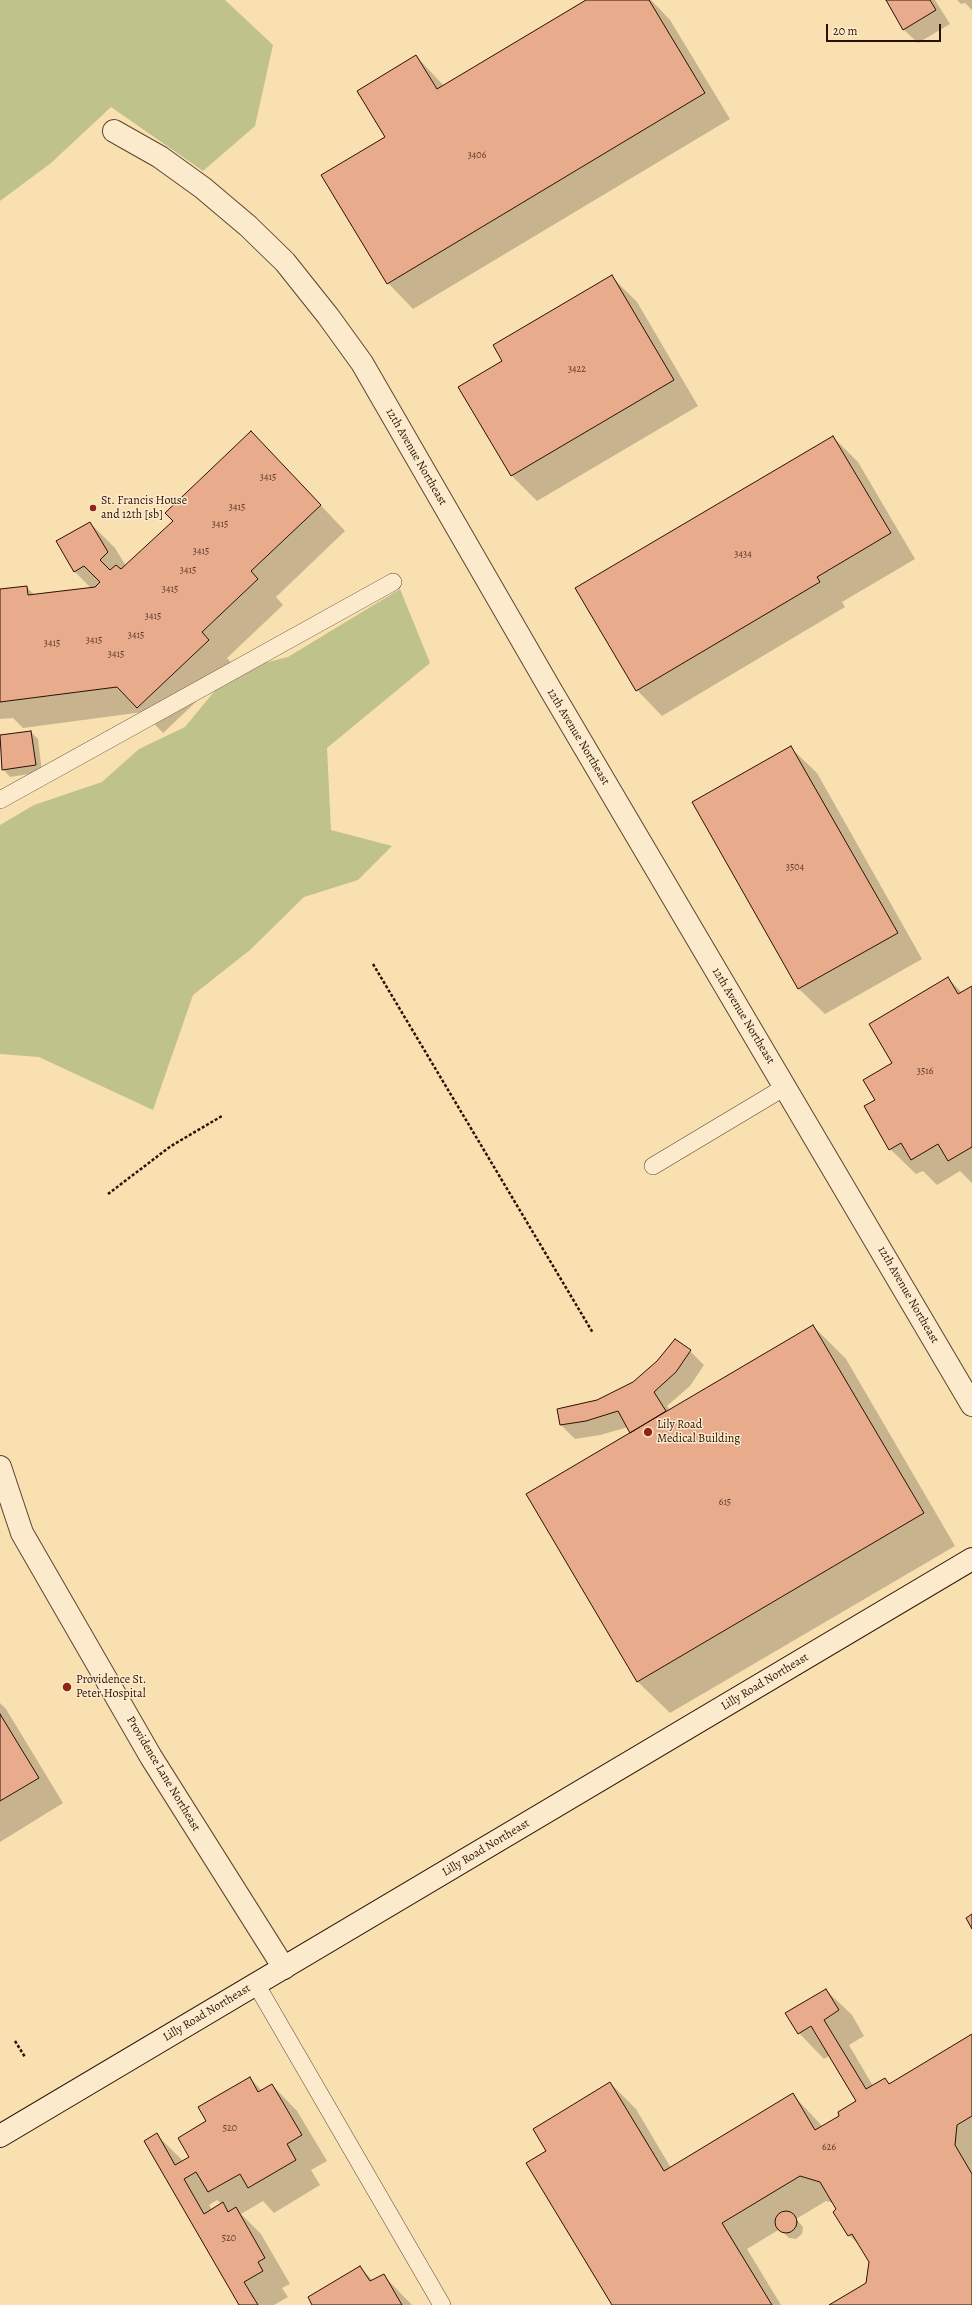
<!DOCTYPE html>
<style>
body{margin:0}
#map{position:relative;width:972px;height:2305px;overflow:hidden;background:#f9e0b1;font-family:Alegreya,serif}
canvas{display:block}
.scale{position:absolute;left:826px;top:24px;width:115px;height:18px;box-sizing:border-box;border:2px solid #2d1005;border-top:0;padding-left:5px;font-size:12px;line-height:14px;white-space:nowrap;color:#2d1005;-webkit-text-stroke:3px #fbebcc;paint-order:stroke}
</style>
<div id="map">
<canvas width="972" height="2305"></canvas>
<div class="scale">20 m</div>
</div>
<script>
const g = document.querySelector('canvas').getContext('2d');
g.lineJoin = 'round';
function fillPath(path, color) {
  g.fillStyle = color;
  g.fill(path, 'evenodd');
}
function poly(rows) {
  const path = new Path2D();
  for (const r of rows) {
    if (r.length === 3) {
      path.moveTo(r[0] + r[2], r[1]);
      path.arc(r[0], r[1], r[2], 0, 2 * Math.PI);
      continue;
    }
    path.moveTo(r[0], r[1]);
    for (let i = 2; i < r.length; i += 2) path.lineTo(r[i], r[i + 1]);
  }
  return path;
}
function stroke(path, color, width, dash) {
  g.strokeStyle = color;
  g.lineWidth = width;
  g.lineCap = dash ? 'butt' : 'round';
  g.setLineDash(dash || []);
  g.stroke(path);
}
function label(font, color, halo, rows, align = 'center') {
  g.font = font + ' Alegreya,serif';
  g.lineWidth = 3;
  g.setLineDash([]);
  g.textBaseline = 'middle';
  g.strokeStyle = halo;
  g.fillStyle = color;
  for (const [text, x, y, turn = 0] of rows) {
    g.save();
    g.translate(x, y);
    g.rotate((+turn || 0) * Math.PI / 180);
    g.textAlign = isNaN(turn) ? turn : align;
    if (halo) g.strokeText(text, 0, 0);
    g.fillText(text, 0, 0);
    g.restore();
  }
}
fillPath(poly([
 [0,0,225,0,273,45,255,126,203,171,111,107,51,163,0,201],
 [400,589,430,663,327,748,331,830,392,846,358,880,304,897,250,950,193,995,153,1110,39,1057,0,1054,0,825,34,805,102,782,139,749,185,727,231,671,288,657]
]), '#bfc28a');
fillPath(poly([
 [588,0,651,0,670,20,730,119,413,309,388,283,386,137,416,56,444,86],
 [887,0,935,0,950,24,918,43,903,29],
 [957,0,972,0,972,10,965,3,961,4],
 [611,276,637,302,698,406,537,501,512,476,459,387,504,361],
 [833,437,858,462,915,559,842,602,845,607,662,716,637,690],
 [276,458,345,531,276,597,283,605,227,658,234,666,163,733,143,712,23,728,13,718,0,719,0,590,26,587,35,595,91,588,75,572,58,542,90,523,115,548,126,566],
 [31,732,38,739,42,772,10,777,3,769,0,736],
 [791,748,817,773,922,959,825,1014,799,989,693,803],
 [948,978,962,993,972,987,972,1183,960,1171,937,1185,923,1171,916,1174,890,1149,876,1100,893,1063],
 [813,1326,846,1359,955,1546,670,1713,637,1681,631,1433,628,1427,600,1435,575,1439,561,1425,597,1401,690,1351,704,1365,690,1386,667,1406,670,1410],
 [0,1703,6,1709,63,1803,0,1842],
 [826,1990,852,2015,864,2036,849,2045,873,2086,885,2080,890,2084,972,2035,972,2305,831,2305,867,2283,870,2262,862,2248,849,2235,834,2203,826,2201,796,2219,803,2227,802,2234,796,2239,789,2238,780,2229,747,2249,781,2305,613,2305,547,2151,610,2083,636,2109,671,2168,793,2095,823,2127,841,2116,857,2101,830,2055,824,2059,799,2033],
 [250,2078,262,2091,272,2085,297,2111,327,2161,311,2170,320,2185,274,2213,263,2201,241,2214,261,2234,290,2284,282,2288,288,2297,274,2305,241,2305,157,2135,183,2161,190,2157,207,2122],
 [217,2200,222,2204,212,2210,209,2205],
 [360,2267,373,2281,383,2275,412,2305,314,2305]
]), '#0003');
const building = poly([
 [586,0,649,0,705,93,387,284,321,175,385,137,357,91,416,55,437,89,586,0],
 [886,0,930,0,936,10,903,30,886,0],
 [612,275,674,380,511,476,458,387,502,361,493,345,612,275],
 [251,431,321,505,251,571,258,579,202,632,209,640,137,708,117,687,0,702,0,589,27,586,28,595,95,587,100,582,84,566,74,572,56,541,90,522,108,552,100,560,110,570,116,565,121,569,173,521,165,513,251,431],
 [833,436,891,533,817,577,820,582,636,691,575,588,833,436],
 [31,731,36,765,2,770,0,735,31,731],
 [791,746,898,933,798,989,692,802,791,746],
 [948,977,958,994,972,986,972,1147,948,1161,938,1144,911,1160,901,1143,889,1150,864,1106,875,1100,863,1080,892,1063,869,1024,948,977],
 [813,1325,924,1513,637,1682,526,1494,813,1325],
 [675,1339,691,1350,676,1372,654,1392,666,1411,630,1433,618,1411,586,1421,560,1425,557,1409,597,1400,633,1382,657,1361,675,1339],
 [0,1714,39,1778,0,1801,0,1714],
 [972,1914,972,1929,966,1918,972,1914],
 [826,1989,839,2010,824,2020,866,2089,885,2078,889,2084,972,2034,972,2116,957,2125,955,2145,972,2174,972,2305,829,2305,866,2283,869,2262,852,2234,848,2236,833,2212,836,2209,820,2182,800,2176,722,2223,772,2305,612,2305,526,2163,546,2151,533,2129,610,2082,664,2171,793,2093,815,2130,839,2116,838,2112,856,2101,811,2026,798,2034,785,2013,826,1989],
 [250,2077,258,2092,272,2084,302,2135,287,2144,296,2160,248,2188,240,2174,208,2192,196,2172,184,2179,204,2214,223,2202,228,2212,236,2207,265,2258,258,2262,263,2271,244,2282,258,2305,239,2305,144,2141,157,2133,175,2165,189,2157,178,2138,206,2121,198,2107,250,2077],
 [786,2222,11],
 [360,2266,370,2281,384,2274,402,2305,312,2305,308,2297,360,2266]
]);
fillPath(building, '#e8ac8d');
stroke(building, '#2d1005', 1);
const lane = poly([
 [0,800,393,582],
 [653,1166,785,1087],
 [256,1984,442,2305]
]);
const street = poly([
 [114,131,160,157,203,188,248,226,285,262,328,316,362,363,549,687,972,1405],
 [0,1467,22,1533,151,1757,284,1968]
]);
const secondary = poly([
 [0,2136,972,1559]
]);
stroke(lane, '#604430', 18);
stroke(street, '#604430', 24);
stroke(secondary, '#2d1005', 24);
stroke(poly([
 [373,964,593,1333],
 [108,1194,171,1146,222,1116],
 [15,2041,25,2057]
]), '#2d1005', 2.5, [3, 2]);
stroke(lane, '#fbebcc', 17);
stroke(street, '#fbebcc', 22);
stroke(secondary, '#fbebcc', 22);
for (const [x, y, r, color] of [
 [93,508,4,"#8f2418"],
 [648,1432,5,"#8f2418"],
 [67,1687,5,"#8f2418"]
]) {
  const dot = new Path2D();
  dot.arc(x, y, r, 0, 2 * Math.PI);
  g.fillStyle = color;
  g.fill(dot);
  stroke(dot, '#fbebcc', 1.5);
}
label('10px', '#5c3727', null, [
 ["3406",477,156],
 ["3422",577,370],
 ["3415",268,478],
 ["3415",237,508],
 ["3415",220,525],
 ["3415",201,552],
 ["3434",743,555],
 ["3415",188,571],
 ["3415",170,590],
 ["3415",153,617],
 ["3415",136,636],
 ["3415",94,641],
 ["3415",52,644],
 ["3415",116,655],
 ["3504",795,868],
 ["3516",925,1072],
 ["615",725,1503],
 ["520",230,2129],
 ["626",829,2148],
 ["520",229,2239]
]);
label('12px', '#2d1005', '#fbebcc', [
 ["12th Avenue Northeast",416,457,60],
 ["12th Avenue Northeast",578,737,59],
 ["12th Avenue Northeast",743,1016,59],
 ["12th Avenue Northeast",908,1295,60],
 ["Lilly Road Northeast",765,1682,-31],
 ["Providence Lane Northeast",163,1774,59],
 ["Lilly Road Northeast",486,1848,-31],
 ["Lilly Road Northeast",207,2013,-31]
]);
label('12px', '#2d1005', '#fbebcc', [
 ["St. Francis House",101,501],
 ["and 12th [sb]",101,515],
 ["Lily Road",657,1425],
 ["Medical Building",657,1439],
 ["Providence St.",76,1680],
 ["Peter Hospital",76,1694]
], 'left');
</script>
